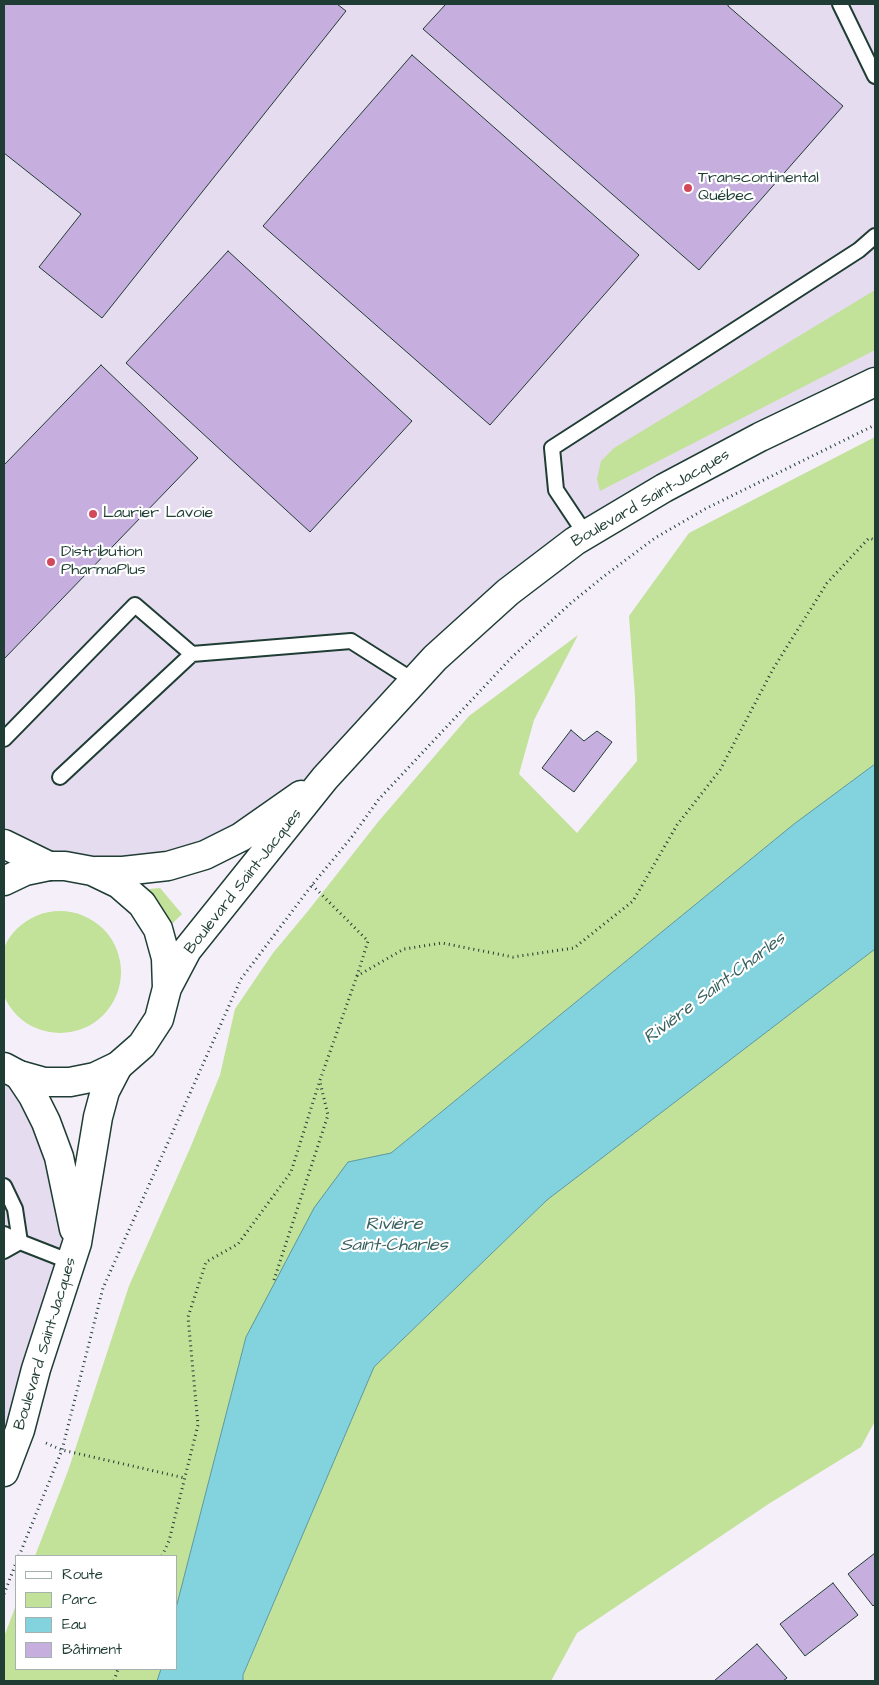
<!DOCTYPE html>
<meta charset="utf-8">
<style>
body{margin:0}
#map{position:relative;width:879px;height:1685px;overflow:hidden;background:#f4eff8;font-family:"Architects Daughter",sans-serif}
canvas{display:block}
.frame{position:absolute;inset:0;border:5px solid #1f3d34;pointer-events:none}
.legend{position:absolute;left:15px;top:1555px;width:162px;height:115px;box-sizing:border-box;background:#fff;border:1px solid #a5b1ae;margin:0;padding:6px 9px;list-style:none;font-size:15px;color:#1f3d34}
.legend li{display:flex;align-items:center;gap:10px;height:25px}
.legend b{width:25px;border:1px solid #a5b1ae}
</style>
<div id="map">
<canvas width="879" height="1685"></canvas>
<div class="frame"></div>
<ul class="legend">
<li><b style="height:6px;background:#fff"></b>Route</li>
<li><b style="height:14px;background:#c2e199"></b>Parc</li>
<li><b style="height:14px;background:#83d3df"></b>Eau</li>
<li><b style="height:14px;background:#c6afde"></b>Bâtiment</li>
</ul>
</div>
<script>
const g = document.querySelector('canvas').getContext('2d');
g.lineJoin = 'round';
function fillPath(path, color) {
  g.fillStyle = color;
  g.fill(path, 'evenodd');
}
function poly(rows) {
  const path = new Path2D();
  for (const r of rows) {
    if (r.length === 3) {
      path.moveTo(r[0] + r[2], r[1]);
      path.arc(r[0], r[1], r[2], 0, 2 * Math.PI);
      continue;
    }
    path.moveTo(r[0], r[1]);
    for (let i = 2; i < r.length; i += 2) path.lineTo(r[i], r[i + 1]);
  }
  return path;
}
function stroke(path, color, width, dash) {
  g.strokeStyle = color;
  g.lineWidth = width;
  g.lineCap = dash ? 'butt' : 'round';
  g.setLineDash(dash || []);
  g.stroke(path);
}
function label(font, color, halo, rows, align = 'center') {
  g.font = font + ' "Architects Daughter",sans-serif';
  g.lineWidth = 4.5;
  g.setLineDash([]);
  g.textBaseline = 'middle';
  g.strokeStyle = halo;
  g.fillStyle = color;
  for (const [text, x, y, turn = 0] of rows) {
    g.save();
    g.translate(x, y);
    g.rotate((+turn || 0) * Math.PI / 180);
    g.textAlign = isNaN(turn) ? turn : align;
    if (halo) g.strokeText(text, 0, 0);
    g.fillText(text, 0, 0);
    g.restore();
  }
}
fillPath(poly([
 [4,4,875,4,875,382,575,541,325,778,205,855,4,881],
 [4,1067,19,1075,77,1243,4,1472]
]), '#e6dcf0');
fillPath(poly([
 [875,290,875,350,600,491,597,479,601,461,614,448],
 [875,437,875,764,794,824,391,1153,348,1162,246,1337,176,1608,176,1556,35,1556,68,1471,129,1286,191,1146,220,1075,235,1009,273,953,308,911,378,822,469,716,578,635,534,720,519,774,577,833,637,761,635,697,629,616,689,533],
 [160,888,182,914,165,931,139,890],
 [60,972,61],
 [875,949,875,1421,861,1447,770,1503,577,1633,551,1681,243,1681,243,1676,374,1367,547,1200],
 [16,1605,16,1669,161,1669,157,1681,4,1681,4,1637]
]), '#c2e199');
const water = poly([
 [875,764,875,949,547,1200,374,1367,243,1675,243,1681,157,1681,161,1669,176,1669,176,1608,246,1337,314,1208,348,1162,391,1153,794,824,875,764]
]);
fillPath(water, '#83d3df');
stroke(water, '#5b979b', 1);
const building = poly([
 [4,4,337,4,346,11,102,318,39,267,81,214,4,153,4,4],
 [446,4,728,4,728,6,843,106,699,270,423,29,446,4],
 [412,55,639,255,490,425,263,226,412,55],
 [228,251,412,421,310,532,126,363,228,251],
 [101,365,198,458,4,659,4,465,101,365],
 [571,730,584,741,597,731,612,742,574,792,542,768,571,730],
 [875,1553,875,1604,873,1606,848,1574,875,1553],
 [833,1583,858,1615,805,1656,780,1624,833,1583],
 [757,1644,787,1678,783,1681,714,1681,757,1644]
]);
fillPath(building, '#c6afde');
stroke(building, '#1f3d34', 1);
const service = poly([
 [840,4,875,76],
 [586,535,556,490,552,448,859,250,875,236],
 [4,739,135,605,192,654],
 [60,777,192,654,351,641,414,681],
 [4,1186,15,1209,20,1242,71,1262],
 [4,1234,20,1242],
 [4,1251,20,1242]
]);
const minor = poly([
 [4,844,49,866]
]);
const tertiary = poly([
 [19,1075,33,1096,46,1122,59,1157,74,1229],
 [4,1472,20,1430,36,1369,77,1243,98,1117,105,1091,118,1066]
]);
const secondary = poly([
 [96,871,123,871,168,866,205,855,241,837,301,795],
 [4,881,25,871,49,866,65,866,92,871,119,884,142,904,158,929,166,958,167,988,159,1019,142,1045,118,1066,95,1077,70,1082,44,1082,19,1075,4,1067],
 [167,988,187,950,325,778,435,658,508,592,575,541,664,488,760,437,875,382]
]);
stroke(service, '#1f3d34', 18);
stroke(minor, '#1f3d34', 31);
stroke(tertiary, '#1f3d34', 31);
stroke(secondary, '#1f3d34', 31);
stroke(poly([
 [312,885,368,941,357,976],
 [274,1280,328,1115,320,1082],
 [46,1443,62,1450,185,1478],
 [19,1556,62,1450,103,1288,241,979,312,885,351,838,379,799,512,657,571,603,603,577,655,538,705,509,875,425],
 [162,1556,169,1541,198,1425,188,1317,206,1262,238,1244,291,1172,320,1080,357,976,404,949,442,943,513,957,574,948,633,901,677,825,720,770,773,669,827,583,869,538,875,540],
 [4,1594,16,1563],
 [114,1681,118,1669]
]), '#1f3d34', 3, [1, 4]);
stroke(service, '#fff', 14);
stroke(minor, '#fff', 28);
stroke(tertiary, '#fff', 28);
stroke(secondary, '#fff', 28);
for (const [x, y, r, color] of [
 [688,188,5,"#d1495b"],
 [93,514,5,"#d1495b"],
 [51,562,5,"#d1495b"]
]) {
  const dot = new Path2D();
  dot.arc(x, y, r, 0, 2 * Math.PI);
  g.fillStyle = color;
  g.fill(dot);
  stroke(dot, '#fff', 2);
}
label('16px', '#1f3d34', '#fff', [
 ["Transcontinental",698,179],
 ["Québec",698,197],
 ["Laurier Lavoie",103,514],
 ["Distribution",61,553],
 ["PharmaPlus",61,571]
], 'left');
label('16px', '#1f3d34', '#fff', [
 ["Boulevard Saint-Jacques",651,499,-30],
 ["Boulevard Saint-Jacques",244,882,-52],
 ["Boulevard Saint-Jacques",46,1344,-73]
]);
label('italic 18px', '#38625f', '#fff', [
 ["Rivière Saint-Charles",715,989,-37],
 ["Rivière",394,1225],
 ["Saint-Charles",394,1246]
]);
</script>
